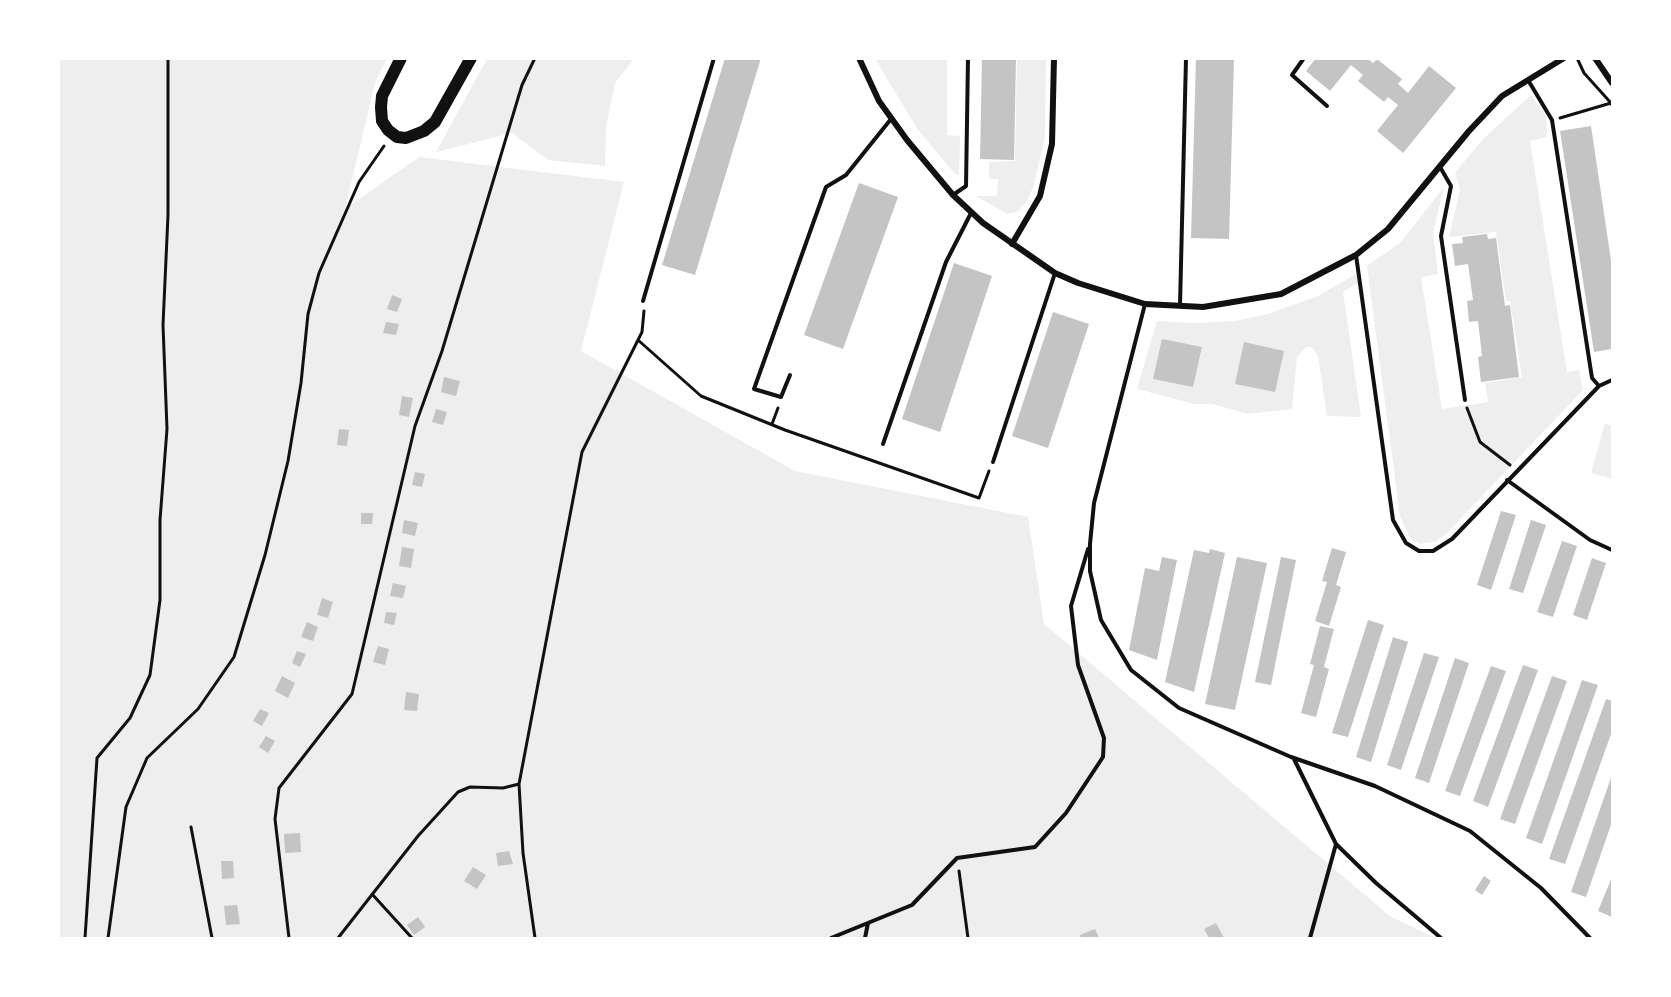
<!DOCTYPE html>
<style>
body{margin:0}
#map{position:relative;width:1671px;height:997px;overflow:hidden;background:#fff;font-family:"Nunito Sans",sans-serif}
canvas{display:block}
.frame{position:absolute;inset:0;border:60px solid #fff;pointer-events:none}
</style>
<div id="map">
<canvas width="1671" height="997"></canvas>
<div class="frame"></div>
</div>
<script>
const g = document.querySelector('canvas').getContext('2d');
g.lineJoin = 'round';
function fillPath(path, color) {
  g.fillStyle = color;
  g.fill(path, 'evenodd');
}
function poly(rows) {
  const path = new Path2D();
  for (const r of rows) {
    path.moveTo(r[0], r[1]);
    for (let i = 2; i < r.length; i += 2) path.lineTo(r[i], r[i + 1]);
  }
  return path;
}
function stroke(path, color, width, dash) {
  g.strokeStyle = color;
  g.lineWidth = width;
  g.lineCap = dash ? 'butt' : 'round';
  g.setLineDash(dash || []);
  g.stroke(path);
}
fillPath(poly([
 [387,58,375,83,345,209,419,157,624,182,581,351,795,471,1028,517,1044,624,1390,916,1435,938,59,938,59,59],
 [487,59,634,59,615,83,606,127,605,166,548,160,512,133,436,152],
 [875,59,947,59,947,135,960,136,959,175,956,175,918,130],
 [1017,59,1046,59,1045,137,1034,185,1027,201,1017,212,1007,214,976,196,997,196,998,179,989,179,989,162,1015,161],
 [1531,95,1546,115,1547,137,1530,141,1567,372,1579,370,1583,390,1446,534,1436,541,1421,544,1411,540,1400,516,1367,266,1400,243,1444,187,1433,232,1438,274,1421,277,1442,409,1488,402,1485,383,1522,377,1510,301,1506,301,1496,232,1449,237,1460,189,1455,173,1482,140],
 [1356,274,1358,283,1343,292,1361,417,1327,416,1318,356,1312,347,1306,347,1297,357,1292,409,1248,414,1212,404,1195,404,1137,389,1157,321,1193,323,1235,321,1268,314,1318,296],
 [1605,423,1612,426,1612,479,1591,473]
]), '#eee');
fillPath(poly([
 [725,58,761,58,695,275,662,265],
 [982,58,1016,58,1014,160,980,159],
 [1196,58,1234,58,1229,239,1191,238],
 [1316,58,1367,58,1373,63,1377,59,1402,79,1398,84,1408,93,1429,66,1456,88,1403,153,1377,131,1398,105,1388,97,1384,102,1358,81,1363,75,1351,65,1330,91,1306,71],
 [1591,126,1612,267,1612,349,1594,352,1560,131],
 [859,183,898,197,843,349,804,335],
 [1487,234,1488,239,1496,238,1505,306,1510,305,1519,377,1481,382,1478,357,1482,356,1478,321,1469,322,1467,301,1473,300,1468,264,1455,266,1452,244,1463,243,1462,237],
 [954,263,992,276,940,432,902,419],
 [392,295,402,299,397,312,387,309],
 [1053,312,1089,324,1048,448,1012,436],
 [386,322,399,324,396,335,383,333],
 [1162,339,1202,347,1193,387,1153,379],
 [1244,342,1284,351,1275,392,1235,384],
 [444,377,460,381,456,396,441,392],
 [402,396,413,398,409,417,399,415],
 [436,409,447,412,443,425,432,422],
 [339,429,349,430,347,446,337,445],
 [415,472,425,474,422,487,412,485],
 [1501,511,1516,515,1491,590,1477,585],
 [361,513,373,513,372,524,361,524],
 [404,520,418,523,415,536,402,533],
 [1531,520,1546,525,1523,593,1509,589],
 [1562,541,1577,546,1553,617,1537,612],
 [402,547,414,549,411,568,399,566],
 [1332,548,1346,552,1336,585,1341,587,1329,626,1315,621,1327,582,1322,581],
 [1210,549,1225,553,1194,692,1165,682,1194,550,1209,553],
 [1162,557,1177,560,1157,660,1129,650,1145,568,1159,571],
 [1237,557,1267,563,1235,710,1205,704],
 [1281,557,1296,560,1271,685,1255,682],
 [1592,558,1606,563,1587,620,1573,615],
 [393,583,406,586,403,598,390,596],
 [322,598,333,602,328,618,317,615],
 [386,612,397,613,394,625,384,623],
 [1368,620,1384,625,1348,737,1332,733],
 [307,622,318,627,313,641,301,637],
 [1320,626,1334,629,1324,667,1329,669,1316,717,1301,713,1314,665,1310,664],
 [1393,637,1408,642,1371,762,1356,757],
 [378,646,389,649,385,665,373,662],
 [297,651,306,654,300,667,292,663],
 [1424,653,1439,657,1401,770,1387,765],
 [1455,658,1469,663,1429,783,1415,778],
 [1523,665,1538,670,1488,807,1473,801],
 [1491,666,1506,671,1460,796,1445,791],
 [282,676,295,683,288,698,275,691],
 [1552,676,1567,681,1515,824,1500,819],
 [1582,680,1598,685,1542,844,1526,838],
 [406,692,419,694,417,711,404,710],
 [1606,699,1612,701,1612,731,1565,864,1549,859],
 [260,709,269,713,262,726,253,721],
 [266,736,275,741,268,753,259,747],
 [1612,775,1612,822,1586,897,1571,892],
 [300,833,301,852,285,853,284,834],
 [509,851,513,864,498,866,496,853],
 [221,861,233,861,234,878,222,879],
 [473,867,486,875,477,889,464,881],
 [1484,876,1491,881,1482,895,1475,890],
 [1612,877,1612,917,1598,911],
 [237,905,240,924,226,925,224,906],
 [418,917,425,927,414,935,407,925],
 [1216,923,1224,938,1209,938,1204,929],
 [1095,929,1099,938,1081,938,1080,935]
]), '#c4c4c4');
stroke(poly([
 [1577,58,1584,73,1611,103],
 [1560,118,1611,103,1612,105],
 [638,340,701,396,785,430,979,498,989,471],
 [1467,408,1480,442,1510,465],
 [772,424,778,408],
 [191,827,212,938],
 [959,871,968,938],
 [372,894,412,938],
 [85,938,97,758,130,718,150,675,160,600,160,520,167,429,163,325,168,215,168,58],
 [108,938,126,807,147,758,198,709,234,657,265,555,288,461,301,383,308,314,319,273,359,182,384,146],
 [289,938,275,819,279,788,352,694,415,426,442,351,522,85,535,58],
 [338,938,418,836,458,792,470,787,503,788,519,784],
 [535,938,523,853,519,784,582,452,642,332,644,311]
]), '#111', 3);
stroke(poly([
 [1304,58,1292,75,1327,106],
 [1528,80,1552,120,1592,378,1599,386],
 [1440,167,1451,186,1441,236,1465,400],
 [953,195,966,186,968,58],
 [1356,255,1393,520,1406,543,1419,551,1433,551,1452,539,1599,386,1612,380],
 [643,301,714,58],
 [1145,304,1094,503,1090,544,1090,571,1101,620,1131,670,1179,708,1291,757,1375,786,1470,831,1541,888,1590,938],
 [1180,305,1186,58],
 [790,375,781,397,754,389,826,187,846,175,891,119],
 [883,444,946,262,971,213],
 [993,462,1055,273],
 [1507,480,1590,540,1612,550],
 [1294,759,1336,844,1310,938],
 [1336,844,1376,883,1441,938],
 [831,938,912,905,957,858,1035,847,1066,813,1103,757,1104,738,1078,665,1071,606,1088,549],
 [865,938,868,923]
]), '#111', 4);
stroke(poly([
 [859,58,879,101,907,140,953,195,983,223,1055,273,1078,283,1145,304,1203,307,1281,294,1356,255,1388,229,1469,131,1502,96,1564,58],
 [1595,58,1612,83],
 [1012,244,1040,196,1052,144,1054,58]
]), '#111', 6);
stroke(poly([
 [401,58,382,96,381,107,382,121,388,130,397,137,406,138,424,131,435,122,471,58]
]), '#111', 12);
</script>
